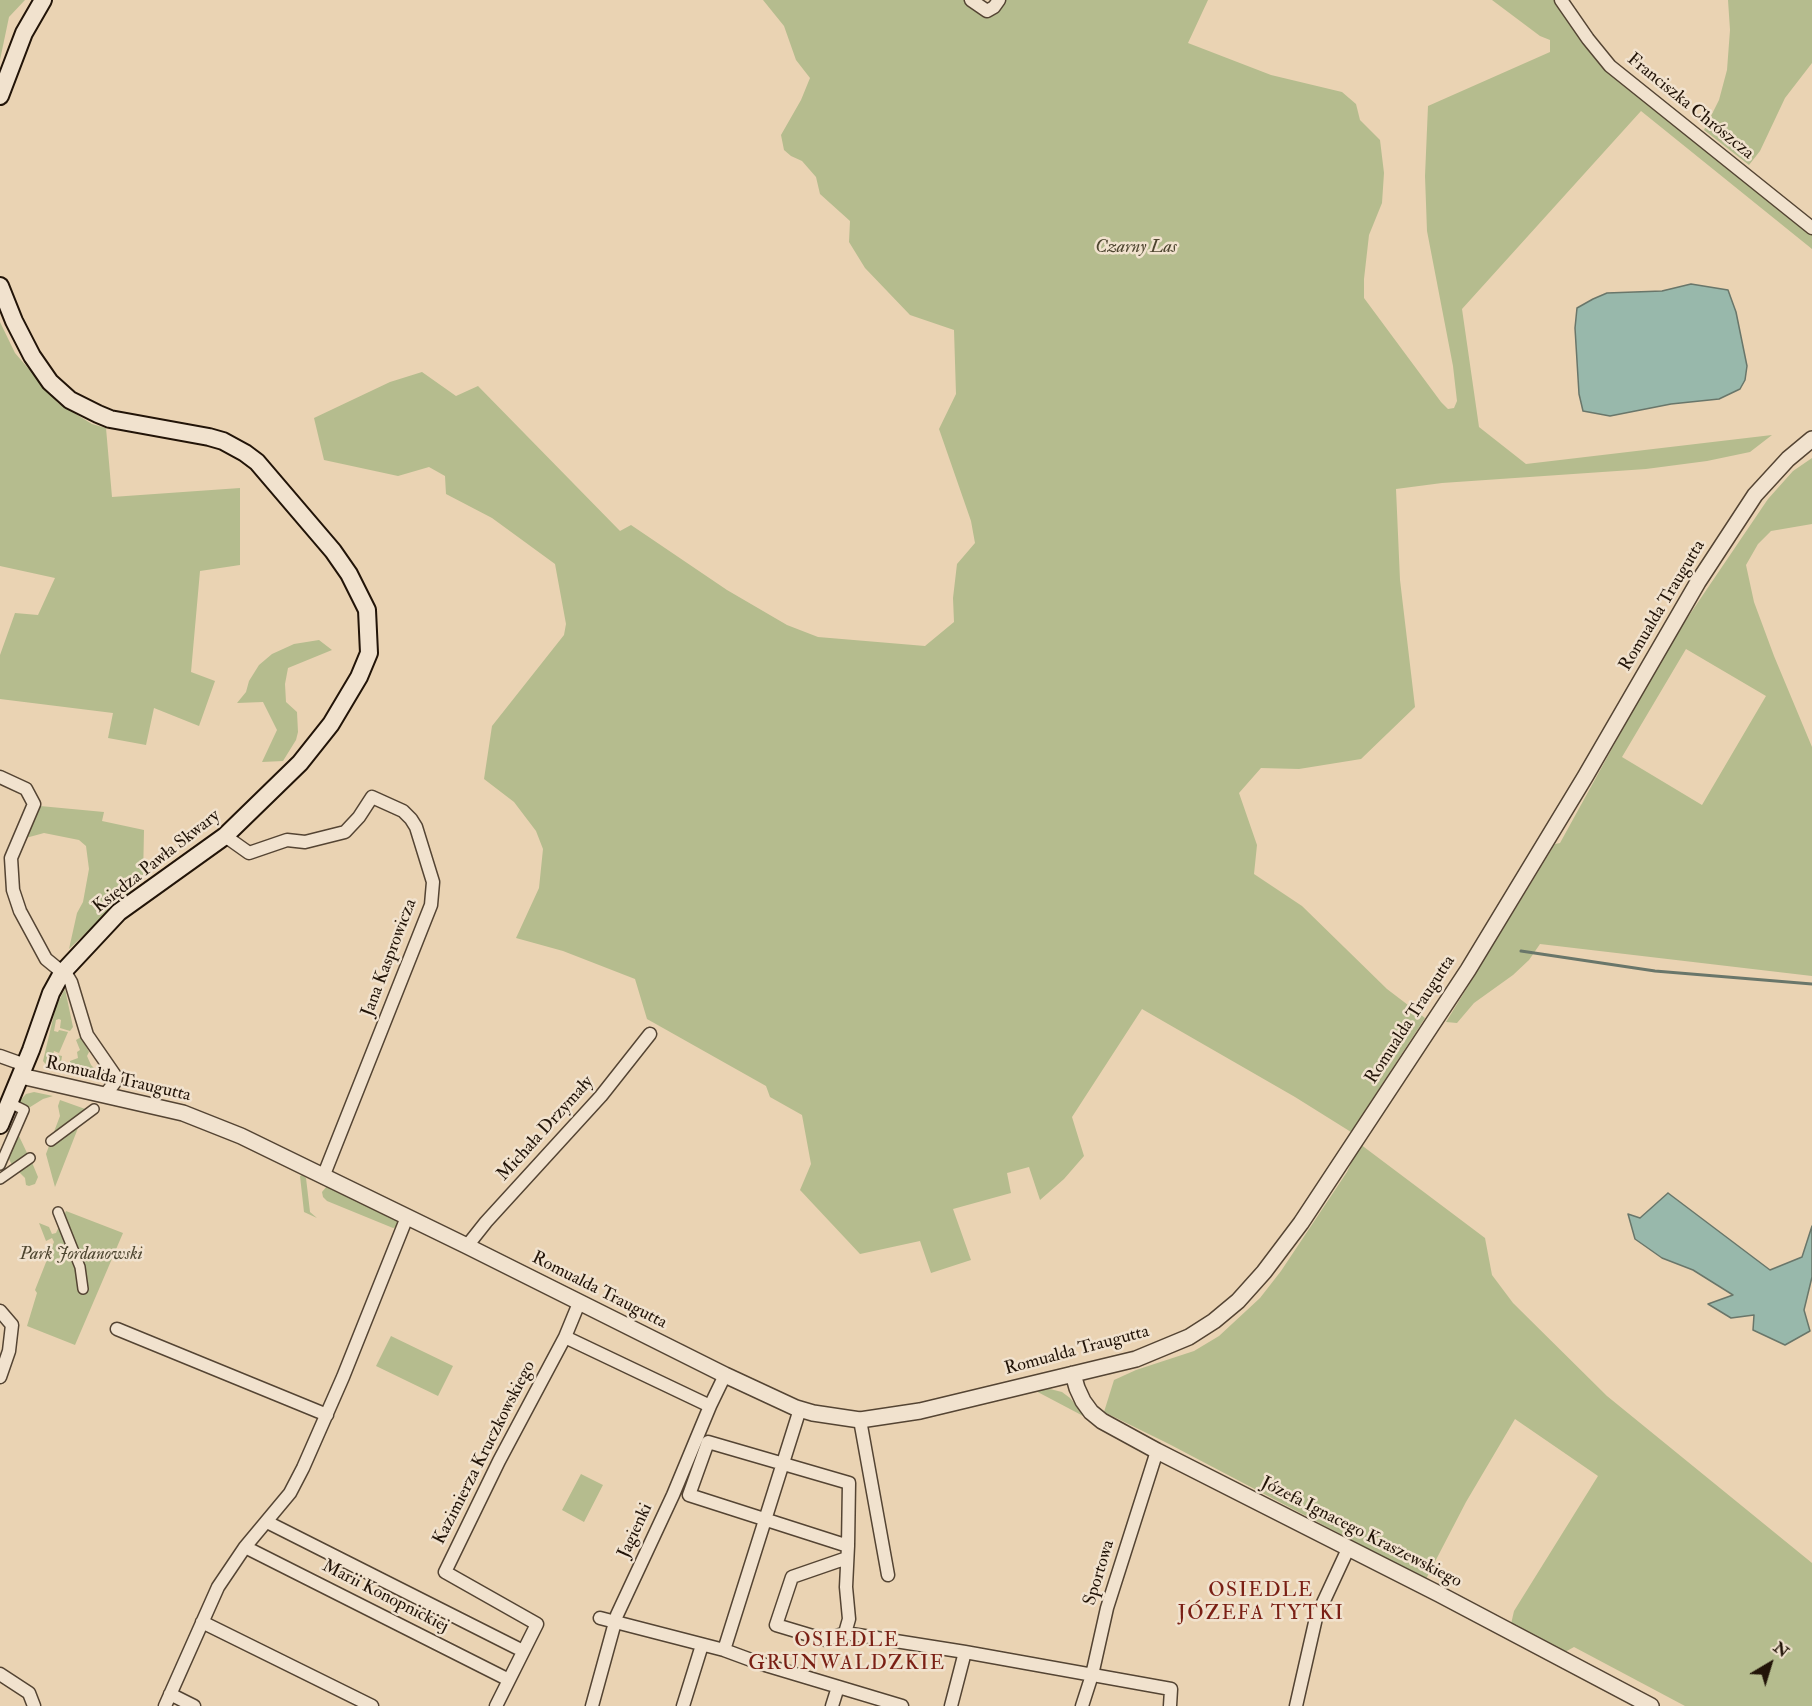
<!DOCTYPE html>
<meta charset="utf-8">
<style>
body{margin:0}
#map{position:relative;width:1812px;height:1706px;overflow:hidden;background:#ead3b3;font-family:"IM FELL Double Pica",serif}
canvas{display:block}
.north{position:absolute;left:1740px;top:1634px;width:60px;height:60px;-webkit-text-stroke:4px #f1e2ce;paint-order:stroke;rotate:38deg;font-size:16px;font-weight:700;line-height:24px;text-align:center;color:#221408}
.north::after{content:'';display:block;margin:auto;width:21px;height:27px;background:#221408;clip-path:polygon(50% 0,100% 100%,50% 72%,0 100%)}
</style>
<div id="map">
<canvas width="1812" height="1706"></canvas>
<div class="north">N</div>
</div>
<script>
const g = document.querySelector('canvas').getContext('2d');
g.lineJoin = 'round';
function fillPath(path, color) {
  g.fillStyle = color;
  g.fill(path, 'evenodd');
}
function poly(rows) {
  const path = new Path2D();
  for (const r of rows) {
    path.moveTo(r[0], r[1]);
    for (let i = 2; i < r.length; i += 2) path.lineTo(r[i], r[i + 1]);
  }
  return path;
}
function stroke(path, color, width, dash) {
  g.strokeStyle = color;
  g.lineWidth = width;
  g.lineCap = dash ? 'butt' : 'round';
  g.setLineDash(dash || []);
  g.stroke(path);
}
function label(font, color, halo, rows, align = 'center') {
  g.font = font + ' "IM FELL Double Pica",serif';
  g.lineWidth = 5;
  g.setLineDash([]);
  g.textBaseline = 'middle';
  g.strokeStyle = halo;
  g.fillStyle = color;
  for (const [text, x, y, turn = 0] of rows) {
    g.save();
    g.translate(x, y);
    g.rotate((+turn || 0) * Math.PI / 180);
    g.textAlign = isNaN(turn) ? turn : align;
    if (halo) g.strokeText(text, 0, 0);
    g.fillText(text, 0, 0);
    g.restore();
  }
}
fillPath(poly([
 [0,0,25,0,9,17,0,60],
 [763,0,971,0,987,11,999,0,1208,0,1188,43,1271,75,1342,92,1356,104,1360,120,1380,140,1384,173,1382,203,1369,235,1364,279,1364,298,1441,402,1448,409,1454,408,1457,401,1453,366,1427,231,1425,176,1428,106,1550,52,1550,40,1540,36,1492,0,1554,0,1589,50,1812,232,1812,249,1641,111,1462,309,1479,427,1526,464,1772,435,1750,452,1707,461,1646,469,1442,483,1396,489,1400,580,1415,707,1361,759,1299,769,1261,768,1239,793,1257,845,1254,874,1302,906,1387,989,1425,1018,1351,1132,1295,1097,1142,1009,1072,1117,1084,1156,1064,1179,1040,1200,1029,1167,1007,1173,1011,1193,953,1209,971,1260,931,1273,920,1241,860,1254,800,1190,811,1164,802,1115,770,1097,766,1086,647,1019,635,979,563,951,516,938,539,888,543,849,536,831,514,802,484,779,492,726,564,635,566,624,555,564,492,518,446,494,445,476,429,467,398,476,324,460,314,418,390,382,422,372,456,396,478,386,620,531,631,525,727,590,787,625,818,637,925,646,954,622,953,598,957,564,975,543,971,521,939,429,956,394,954,330,910,315,865,268,849,242,850,221,820,194,816,177,802,161,791,156,784,150,781,135,801,100,810,78,796,60,784,26],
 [1728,0,1812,0,1812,63,1785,98,1760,151,1749,165,1704,130,1719,100,1727,70,1730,30],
 [0,322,15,353,58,403,92,424,106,428,112,497,240,488,240,565,200,571,191,672,215,681,199,726,154,708,146,745,108,738,113,713,0,699,0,655,15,613,38,615,55,578,0,566],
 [1812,458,1812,524,1771,531,1758,544,1746,565,1754,602,1774,656,1812,747,1812,976,1540,944,1529,960,1513,975,1474,1003,1457,1023,1446,1022,1555,844,1560,843,1669,645,1768,499,1793,471],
 [1686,649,1766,696,1702,805,1622,757],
 [319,640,332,650,288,668,285,684,286,702,297,712,298,732,296,740,283,761,262,762,277,730,263,702,237,703,246,692,249,681,259,665,272,654,294,644],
 [40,806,104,812,102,821,144,830,143,879,69,949,77,913,83,902,89,869,86,846,79,840,44,833,22,839],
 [65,989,73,1027,70,1031,60,1028,61,1020,59,1019,56,1020,54,1031,58,1032,59,1030,68,1032,59,1053,54,1051,53,1054,62,1056,60,1069,48,1067,43,1061,56,1006],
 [81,1037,89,1052,87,1056,91,1065,103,1077,70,1071,70,1061,78,1058,77,1052,80,1050,76,1040],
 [34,1092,53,1096,43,1099,27,1109,17,1104,26,1094],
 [60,1100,88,1110,52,1137,60,1116,58,1106],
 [76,1126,78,1128,55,1187,46,1154,49,1146],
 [18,1134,28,1155,13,1167,7,1155],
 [1360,1144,1485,1238,1492,1275,1513,1303,1607,1396,1812,1563,1812,1706,1685,1706,1574,1647,1565,1652,1511,1624,1514,1611,1598,1476,1515,1419,1466,1502,1426,1579,1169,1444,1104,1412,1114,1380,1136,1370,1194,1351,1219,1336,1260,1298,1281,1271,1347,1172],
 [31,1160,38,1177,35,1184,29,1186,26,1185,25,1178,17,1170],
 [302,1175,306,1178,310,1212,317,1218,304,1212,300,1176],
 [327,1186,397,1219,397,1227,393,1228,327,1201,323,1197,322,1192],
 [66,1211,123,1233,75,1345,27,1326,37,1293,35,1290,54,1242,52,1238,46,1241,39,1223,49,1227,52,1234,56,1233],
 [391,1336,453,1366,438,1396,376,1366],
 [1046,1388,1062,1392,1070,1398,1087,1418,1032,1389],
 [581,1474,603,1485,584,1522,562,1510]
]), '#b5bc8e');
const water = poly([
 [1691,284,1728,290,1736,312,1747,366,1745,380,1740,389,1719,399,1671,404,1610,416,1583,411,1579,394,1575,328,1577,308,1593,299,1607,293,1662,291,1691,284],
 [1668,1193,1770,1270,1802,1257,1812,1226,1812,1277,1804,1310,1810,1331,1785,1345,1753,1330,1754,1315,1731,1318,1708,1304,1733,1295,1693,1270,1662,1258,1635,1239,1628,1214,1640,1218,1668,1193]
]);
fillPath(water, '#98b8ab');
stroke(water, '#69766a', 1.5);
stroke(poly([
 [1521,951,1655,971,1812,984]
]), '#69766a', 3);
const pedestrian = poly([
 [51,1141,94,1109],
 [0,1165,24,1110,16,1106],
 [0,1179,30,1158],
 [58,1212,80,1267,83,1289]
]);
const minor = poly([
 [971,0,987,11,994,7,999,0],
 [1561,0,1588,39,1610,66,1812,228],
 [0,777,26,789,34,804,11,858,13,890,20,911,46,959,68,977,71,982,87,1035,116,1077,115,1082,105,1095],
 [225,836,249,853,287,840,305,842,345,832,359,817,372,797,403,811,411,819,416,827,433,882,431,905,323,1177],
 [0,1056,25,1065],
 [467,1246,486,1222,601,1096,650,1034],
 [0,1311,12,1325,9,1351,0,1377],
 [117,1329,327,1415],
 [565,1337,710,1406],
 [860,1420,888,1575],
 [267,1522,523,1651],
 [245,1547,509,1680],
 [847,1558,792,1577,776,1625,826,1640,845,1633,965,1652,1171,1689,1170,1706],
 [600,1618,724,1650,762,1664,902,1706],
 [202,1622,372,1706],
 [845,1633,849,1619,846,1587,848,1546,849,1483,708,1442,689,1495,848,1546],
 [724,1650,800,1409],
 [0,1674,29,1693,34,1706],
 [170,1694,194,1706],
 [165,1706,218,1587,245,1547,290,1493,303,1468,343,1377,407,1217],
 [496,1706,537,1624,445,1572,499,1461,565,1337,579,1303],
 [592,1706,617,1615,673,1495,710,1406,725,1375],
 [683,1706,702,1645],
 [832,1706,838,1687],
 [951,1706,965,1652],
 [1082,1706,1092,1675,1107,1608,1157,1451],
 [1296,1706,1316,1618,1348,1549]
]);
const tertiary = poly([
 [21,1076,183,1113,241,1136,467,1246,725,1375,796,1408,813,1413,860,1420,920,1411,1136,1359,1189,1337,1214,1321,1238,1301,1264,1272,1301,1223,1468,970,1585,777,1698,582,1755,495,1788,459,1812,439],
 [1073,1374,1077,1388,1083,1401,1091,1412,1102,1421,1157,1451,1439,1594,1651,1706]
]);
const secondary = poly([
 [0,96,24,33,43,0],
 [0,286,14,321,32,356,50,382,70,400,98,414,110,419,209,437,223,441,245,453,257,462,333,551,349,574,367,610,369,653,359,677,331,724,300,763,225,836,119,912,62,973,51,993,31,1050,0,1125]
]);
stroke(pedestrian, '#544433', 12);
stroke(minor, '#544433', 15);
stroke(tertiary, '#544433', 18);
stroke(secondary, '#221408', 20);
stroke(pedestrian, '#f1e2ce', 9);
stroke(minor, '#f1e2ce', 12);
stroke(tertiary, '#f1e2ce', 15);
stroke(secondary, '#f1e2ce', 16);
label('18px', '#221408', '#f1e2ce', [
 ["Franciszka Chrószcza",1690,107,39],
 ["Romualda Traugutta",1663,606,-59],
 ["Księdza Pawła Skwary",157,862,-38],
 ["Jana Kasprowicza",390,958,-69],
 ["Romualda Traugutta",1411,1020,-57],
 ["Romualda Traugutta",118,1080,13],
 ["Michała Drzymały",546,1129,-48],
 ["Romualda Traugutta",599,1291,27],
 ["Romualda Traugutta",1077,1351,-15],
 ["Kazimierza Kruczkowskiego",485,1453,-63],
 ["Jagienki",636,1531,-65],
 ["Józefa Ignacego Kraszewskiego",1361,1533,27],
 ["Sportowa",1100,1573,-73],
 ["Marii Konopnickiej",385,1597,27]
]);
label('italic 18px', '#4e4630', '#f1e2ce', [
 ["Czarny Las",1136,248],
 ["Park Jordanowski",81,1255]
]);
g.letterSpacing = '1.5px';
label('20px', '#7a1f14', '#f1e2ce', [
 ["OSIEDLE",1261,1592],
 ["JÓZEFA TYTKI",1261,1615],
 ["OSIEDLE",847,1642],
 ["GRUNWALDZKIE",847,1665]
]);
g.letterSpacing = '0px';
</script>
